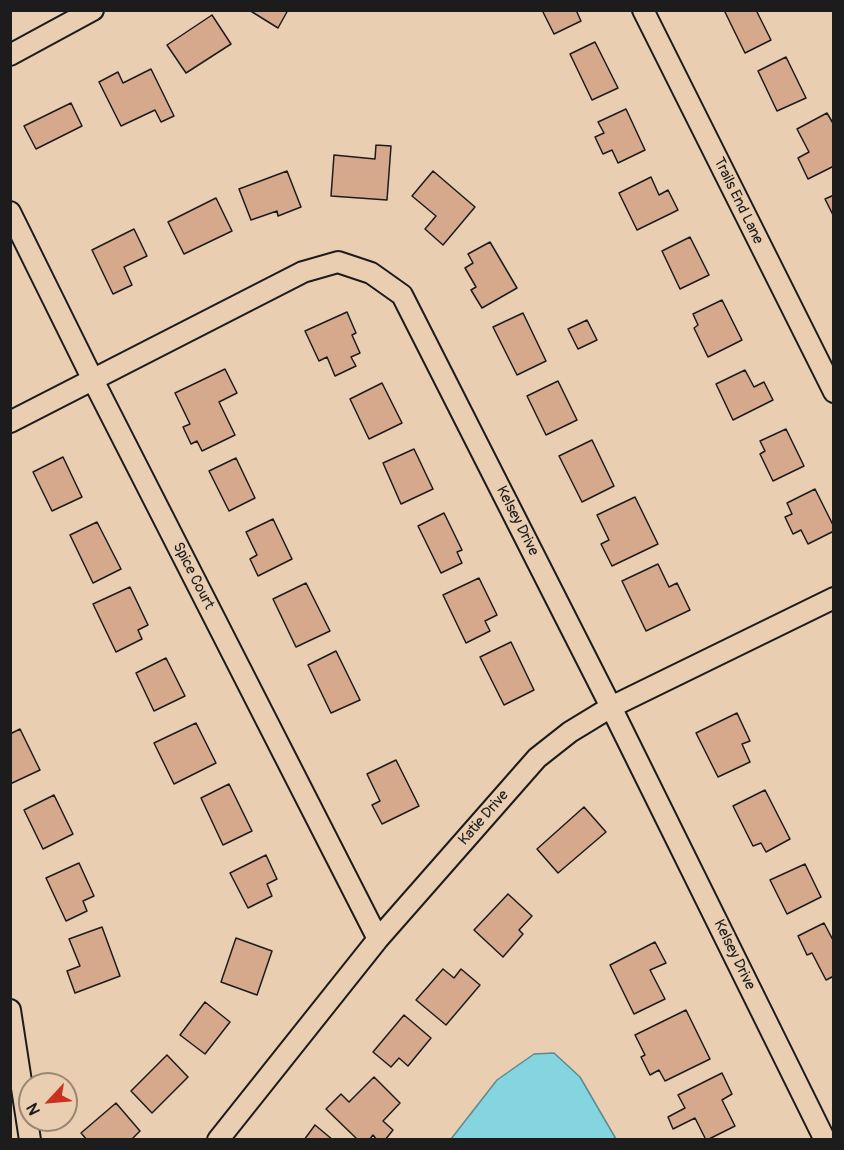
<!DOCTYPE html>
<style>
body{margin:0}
#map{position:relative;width:844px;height:1150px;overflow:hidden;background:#eaceb1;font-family:Pangolin,sans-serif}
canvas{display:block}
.frame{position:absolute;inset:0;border:12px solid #1c1c1c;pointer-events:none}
.north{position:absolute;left:18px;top:1072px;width:60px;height:60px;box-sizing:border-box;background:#eaceb1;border:2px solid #988775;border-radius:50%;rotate:244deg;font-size:16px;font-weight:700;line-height:24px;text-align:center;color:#1c1c1c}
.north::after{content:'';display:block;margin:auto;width:21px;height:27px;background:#c8321e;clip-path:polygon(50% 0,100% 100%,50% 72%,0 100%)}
</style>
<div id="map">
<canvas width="844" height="1150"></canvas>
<div class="frame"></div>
<div class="north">N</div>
</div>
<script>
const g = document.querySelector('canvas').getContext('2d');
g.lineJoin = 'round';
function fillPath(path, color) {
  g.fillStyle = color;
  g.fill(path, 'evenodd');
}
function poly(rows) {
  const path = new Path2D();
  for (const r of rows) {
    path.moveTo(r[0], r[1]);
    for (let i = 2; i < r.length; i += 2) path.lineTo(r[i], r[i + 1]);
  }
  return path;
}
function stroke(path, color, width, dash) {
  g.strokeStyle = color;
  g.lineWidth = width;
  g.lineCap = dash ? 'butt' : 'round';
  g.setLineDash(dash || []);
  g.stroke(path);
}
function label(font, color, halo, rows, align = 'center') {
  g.font = font + ' Pangolin,sans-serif';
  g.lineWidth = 4.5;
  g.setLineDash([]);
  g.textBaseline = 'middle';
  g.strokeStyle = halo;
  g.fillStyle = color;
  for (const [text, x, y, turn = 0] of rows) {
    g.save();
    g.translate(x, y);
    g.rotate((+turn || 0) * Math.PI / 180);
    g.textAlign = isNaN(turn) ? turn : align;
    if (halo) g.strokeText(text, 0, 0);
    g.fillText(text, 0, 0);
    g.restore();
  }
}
const water = poly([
 [554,1053,580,1077,616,1139,451,1139,497,1080,534,1054,554,1053]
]);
fillPath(water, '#84d5df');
stroke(water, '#5a8b91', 1.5);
const building = poly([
 [249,10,288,10,278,28,249,10],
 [542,10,576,10,581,21,554,34,542,10],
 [724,10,756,10,771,40,745,53,724,10],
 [212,15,231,44,186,73,167,45,212,15],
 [595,42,618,88,592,100,570,54,595,42],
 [786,57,806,98,777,111,758,71,786,57],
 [151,69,174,116,161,122,155,110,121,126,99,82,118,72,123,83,151,69],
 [71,103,82,126,36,149,24,126,71,103],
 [626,109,645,150,618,163,612,150,603,154,595,137,604,133,598,122,626,109],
 [827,113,834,125,834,166,808,179,798,158,809,152,797,129,827,113],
 [376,145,391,146,387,200,331,196,334,155,375,159,376,145],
 [287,171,301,207,278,216,277,211,251,220,239,189,287,171],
 [433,171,475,207,443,245,425,229,436,216,412,196,433,171],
 [651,177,659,195,668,190,678,210,637,230,619,193,651,177],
 [834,195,834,217,825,199,834,195],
 [216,198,232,231,184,254,168,222,216,198],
 [134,229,147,256,124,267,132,285,113,294,92,250,134,229],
 [690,237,709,275,680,289,662,251,690,237],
 [490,242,517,288,482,308,471,290,476,287,465,268,473,263,468,254,490,242],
 [722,300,742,340,708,357,694,328,698,325,693,314,722,300],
 [347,312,356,333,352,335,360,353,351,357,356,366,335,376,327,357,319,361,305,331,347,312],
 [523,313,546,361,517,375,493,327,523,313],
 [587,320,597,340,578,349,568,329,587,320],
 [225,369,237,393,219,402,235,435,202,451,197,441,191,444,183,427,190,424,175,393,225,369],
 [745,370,754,387,764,382,773,400,733,420,716,384,745,370],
 [558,381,577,420,546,435,527,396,558,381],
 [382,383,402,423,369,439,350,399,382,383],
 [786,429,804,466,773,481,760,454,765,451,760,441,786,429],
 [592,440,614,486,582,502,559,456,592,440],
 [414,449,433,489,401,504,383,463,414,449],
 [63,457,82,497,52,511,33,472,63,457],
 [236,458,255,498,229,511,209,471,236,458],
 [815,489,834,527,834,531,808,544,801,530,793,534,785,517,792,514,787,503,815,489],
 [635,497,658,544,612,566,601,544,609,540,597,515,635,497],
 [444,513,462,550,457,552,462,563,441,573,418,526,444,513],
 [273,519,292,559,258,576,250,559,257,555,246,532,273,519],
 [97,522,121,569,93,583,70,535,97,522],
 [658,564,669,587,677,583,690,610,646,631,622,581,658,564],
 [479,578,497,615,485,621,490,631,466,643,443,595,479,578],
 [306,583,330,631,296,647,273,599,306,583],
 [130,587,148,625,138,630,142,639,116,652,93,604,130,587],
 [511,642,534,690,504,705,480,657,511,642],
 [336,651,360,700,331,713,308,665,336,651],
 [166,658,185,696,154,711,136,673,166,658],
 [737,713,750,741,742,744,750,762,718,777,696,733,737,713],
 [196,723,216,763,174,784,154,743,196,723],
 [20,729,40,770,10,784,10,734,20,729],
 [396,760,419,806,382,824,372,805,380,801,367,774,396,760],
 [229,784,252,831,223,845,201,798,229,784],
 [765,790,790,839,766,852,761,843,753,846,733,806,765,790],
 [54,795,73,834,43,849,24,810,54,795],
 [584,807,606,832,558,873,537,849,584,807],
 [266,855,277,879,267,884,272,896,248,908,230,873,266,855],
 [79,863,94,896,83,901,87,911,66,921,46,878,79,863],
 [805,864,821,897,787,914,770,880,805,864],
 [508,894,532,916,519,930,523,934,503,957,474,930,508,894],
 [824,923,834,942,834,976,826,980,812,953,807,955,798,936,824,923],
 [102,927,120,976,75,993,67,971,80,966,69,939,102,927],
 [236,938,272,951,257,995,221,982,236,938],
 [655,942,666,963,650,970,665,999,634,1014,610,965,655,942],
 [443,969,454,978,461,969,480,985,446,1025,416,1000,443,969],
 [205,1002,230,1022,205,1054,180,1035,205,1002],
 [686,1010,710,1059,665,1081,659,1070,650,1075,641,1057,645,1055,635,1035,686,1010],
 [404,1015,431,1038,408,1066,399,1058,391,1067,373,1052,404,1015],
 [167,1055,188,1077,152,1113,131,1091,167,1055],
 [722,1073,732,1094,722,1100,735,1126,707,1140,706,1140,695,1118,673,1129,668,1117,685,1108,678,1095,722,1073],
 [374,1077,400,1103,383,1121,393,1130,385,1140,377,1140,373,1135,369,1140,358,1140,326,1109,341,1094,349,1102,374,1077],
 [116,1103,140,1131,131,1140,87,1140,81,1133,116,1103],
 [315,1125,333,1140,304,1140,315,1125]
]);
fillPath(building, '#d6a98c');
stroke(building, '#1c1c1c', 1.5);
const minor = poly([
 [643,10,834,392],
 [10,55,93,10],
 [10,212,93,380,378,939],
 [10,422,303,272,338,262,371,273,402,295,611,707,825,1140],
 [10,1010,30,1140],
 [218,1140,378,939,537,758,570,732,611,707,834,598]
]);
stroke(minor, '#1c1c1c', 24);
stroke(minor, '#eaceb1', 20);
label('15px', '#1c1c1c', '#eaceb1', [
 ["Trails End Lane",738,201,64],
 ["Kelsey Drive",517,521,63],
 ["Spice Court",193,576,63],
 ["Katie Drive",484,818,-49],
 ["Kelsey Drive",734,955,64]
]);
</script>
